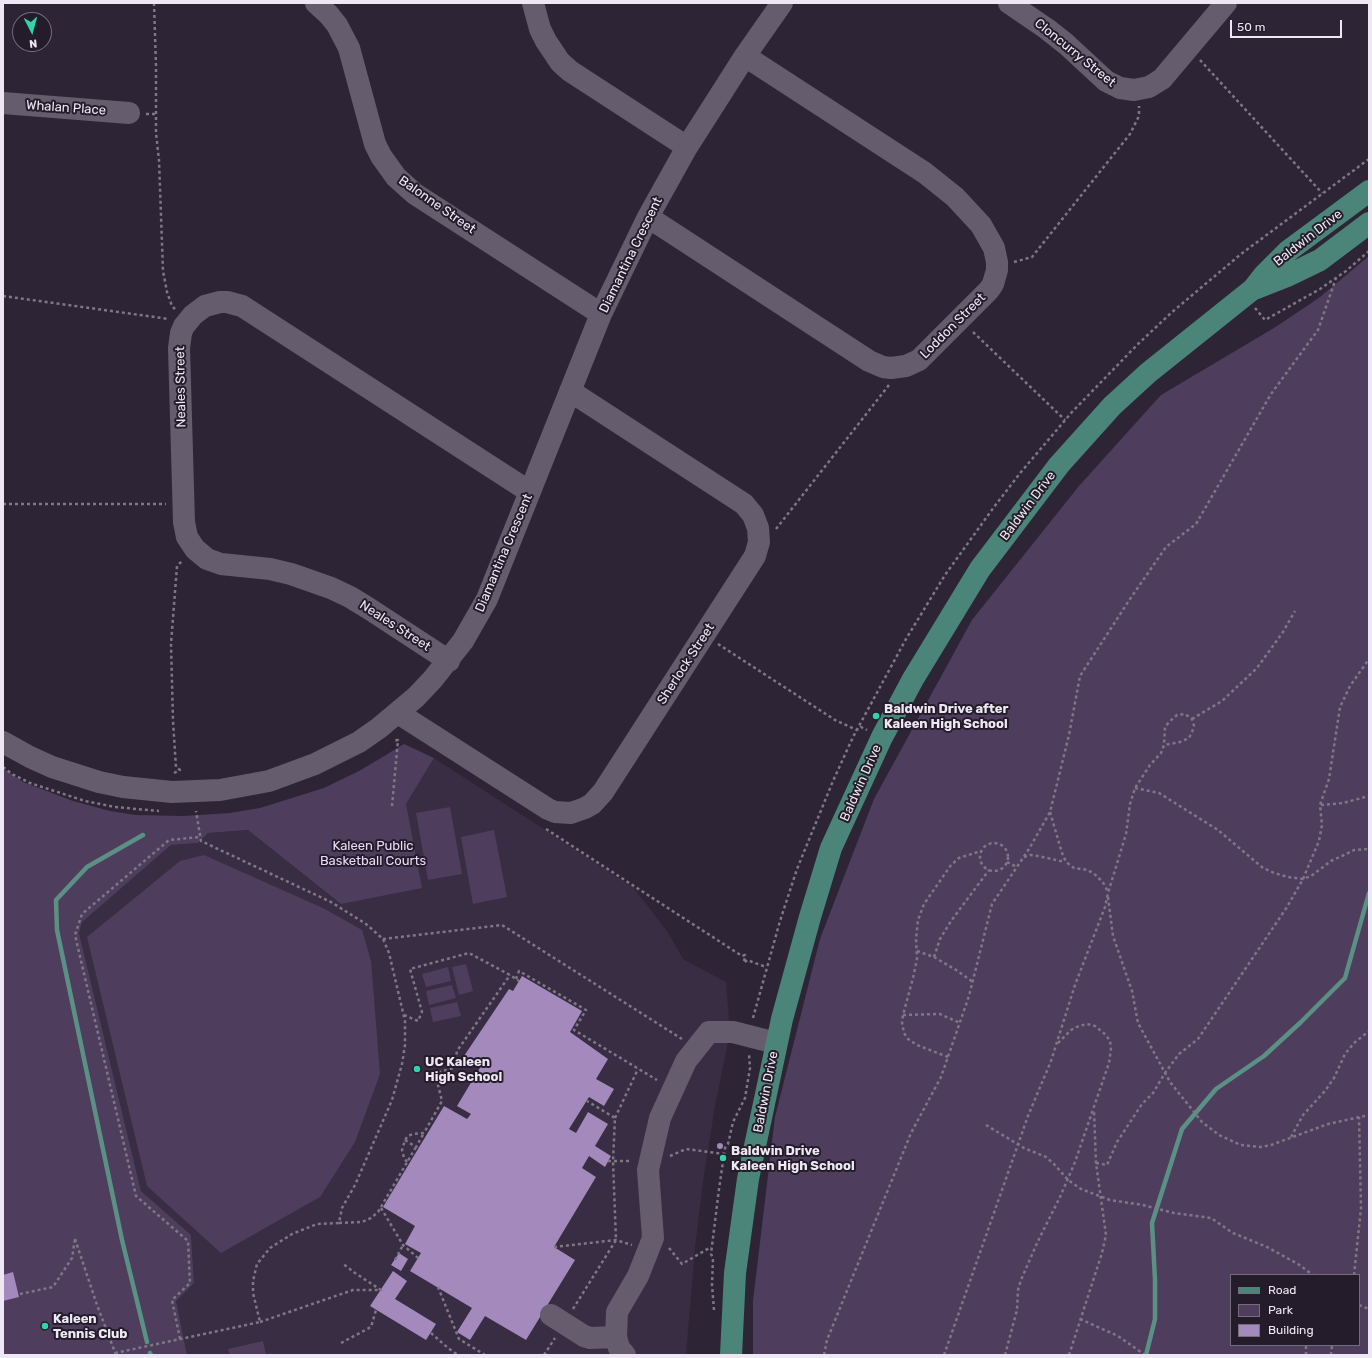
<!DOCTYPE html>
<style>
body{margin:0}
#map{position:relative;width:1372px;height:1358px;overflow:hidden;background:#2d2535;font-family:Rubik,sans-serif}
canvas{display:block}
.frame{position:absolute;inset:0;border:4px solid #ede8f3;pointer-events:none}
.legend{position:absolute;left:1230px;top:1274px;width:130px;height:72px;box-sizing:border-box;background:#241c2b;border:1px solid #746e7b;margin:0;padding:5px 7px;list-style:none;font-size:12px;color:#ede8f3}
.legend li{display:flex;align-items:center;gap:8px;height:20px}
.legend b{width:20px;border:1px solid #746e7b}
.north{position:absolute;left:12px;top:12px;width:40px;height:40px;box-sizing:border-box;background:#241c2b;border:1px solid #746e7b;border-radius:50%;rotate:174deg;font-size:11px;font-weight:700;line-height:16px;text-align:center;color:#ede8f3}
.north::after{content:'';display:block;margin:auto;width:14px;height:18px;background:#30d4aa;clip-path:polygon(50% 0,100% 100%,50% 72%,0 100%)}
.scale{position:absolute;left:1230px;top:20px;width:112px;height:18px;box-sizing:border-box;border:2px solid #ede8f3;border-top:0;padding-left:5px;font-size:12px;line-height:14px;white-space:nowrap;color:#ede8f3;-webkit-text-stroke:3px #241c2b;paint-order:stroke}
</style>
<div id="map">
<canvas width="1372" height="1358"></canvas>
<div class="frame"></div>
<ul class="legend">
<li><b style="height:5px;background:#4b857a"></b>Road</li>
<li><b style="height:11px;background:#4f3d5e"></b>Park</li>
<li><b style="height:11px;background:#a489bd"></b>Building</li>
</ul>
<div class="north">N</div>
<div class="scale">50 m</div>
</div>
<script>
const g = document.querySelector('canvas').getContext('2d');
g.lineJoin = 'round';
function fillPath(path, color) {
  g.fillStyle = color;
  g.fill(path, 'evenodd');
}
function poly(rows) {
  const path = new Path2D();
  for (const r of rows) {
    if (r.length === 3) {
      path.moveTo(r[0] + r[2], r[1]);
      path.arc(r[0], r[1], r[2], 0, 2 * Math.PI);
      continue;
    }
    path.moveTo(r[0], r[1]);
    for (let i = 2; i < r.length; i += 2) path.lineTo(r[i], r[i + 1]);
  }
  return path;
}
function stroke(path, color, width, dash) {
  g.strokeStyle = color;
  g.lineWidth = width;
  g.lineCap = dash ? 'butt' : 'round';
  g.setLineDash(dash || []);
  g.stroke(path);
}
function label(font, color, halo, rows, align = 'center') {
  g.font = font + ' Rubik,sans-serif';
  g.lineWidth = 4;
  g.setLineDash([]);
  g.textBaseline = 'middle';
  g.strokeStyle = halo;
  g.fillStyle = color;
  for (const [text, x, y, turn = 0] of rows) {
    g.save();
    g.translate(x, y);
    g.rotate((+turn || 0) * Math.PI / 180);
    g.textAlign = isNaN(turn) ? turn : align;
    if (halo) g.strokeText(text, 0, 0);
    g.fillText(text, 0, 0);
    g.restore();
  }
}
fillPath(poly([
 [434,758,633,887,667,931,683,959,726,982,730,1032,715,1106,703,1181,695,1248,686,1355,187,1355,176,1301,194,1283,191,1236,141,1191,79,933,82,921,171,845,198,843,208,833,248,830,341,904,406,804]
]), '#382d42');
fillPath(poly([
 [1369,256,1369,1355,753,1355,753,1301,775,1117,820,939,874,799,972,620,1079,486,1161,395,1274,328,1307,306,1320,297],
 [1231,1275,1359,1275,1359,1345,1231,1345],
 [404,744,434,758,406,804,422,888,341,904,248,830,208,833,198,843,171,845,82,922,79,933,141,1191,191,1235,194,1283,176,1301,187,1355,3,1355,3,768,23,782,73,801,110,811,135,815,184,816,230,813,260,808,324,788,361,770],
 [450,807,462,874,428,880,416,813],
 [494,830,507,897,473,904,461,837],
 [204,855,325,909,362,930,371,961,380,1074,355,1142,320,1197,221,1253,147,1186,87,937,180,861],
 [466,964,473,991,459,995,452,967],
 [448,967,451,981,426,987,422,974],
 [452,985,456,998,429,1005,426,991],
 [457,1002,461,1016,433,1022,430,1008],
 [263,1341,266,1355,230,1355,228,1349]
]), '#4f3d5e');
stroke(poly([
 [143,835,87,867,56,900,57,930,122,1240,147,1342],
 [150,1353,151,1355],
 [1146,1355,1155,1319,1155,1280,1152,1223,1182,1129,1216,1089,1264,1056,1301,1022,1345,978,1369,893]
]), '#5b9084', 4.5);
fillPath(poly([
 [522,976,582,1011,570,1032,608,1059,596,1079,614,1089,604,1106,589,1097,569,1129,576,1133,588,1112,608,1124,595,1146,611,1156,605,1167,589,1156,582,1168,596,1177,554,1247,575,1260,526,1340,485,1316,470,1340,457,1332,472,1308,410,1271,421,1253,405,1244,415,1226,383,1207,444,1106,467,1119,471,1114,457,1106,481,1066,464,1056,509,989,513,991],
 [720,1146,3],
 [399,1253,408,1259,401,1271,391,1265],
 [393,1271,407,1281,395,1299,436,1324,426,1340,370,1306],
 [13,1272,19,1297,3,1301,3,1275]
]), '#a489bd');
stroke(poly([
 [154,3,156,66,156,133,159,160,163,271,167,292,172,306,175,309],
 [1200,60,1322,193],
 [146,114,156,114],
 [1014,262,1032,257,1130,134,1139,116,1139,106],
 [3,296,169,319],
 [1255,308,1265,320,1320,289,1346,271,1369,251],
 [973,332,1065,420],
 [3,504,166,504],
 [776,529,889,385],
 [718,644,835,720,857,730,861,727,867,730],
 [1192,719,1222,701,1257,668,1283,632,1295,611],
 [3,767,12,774,30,783,85,801,115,807,159,811],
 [174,773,180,770,176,767,173,721,171,644,177,566,183,560],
 [1135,788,1159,793,1218,830,1263,868,1274,873,1288,877,1303,879,1311,876,1331,861,1344,855,1354,850,1369,849],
 [1321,805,1343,803,1369,796],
 [392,806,398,740,393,741],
 [1050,812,1062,853,1066,862,1074,868,1088,870,1097,876,1104,884,1108,892],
 [546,829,742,956,745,955,744,963,747,960,766,967],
 [994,857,14],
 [1024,857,1030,855,1038,856,1065,862],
 [1007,862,1017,867],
 [1108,897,1113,936,1132,991,1138,1023,1170,1082,1202,1122,1219,1135,1241,1145,1261,1147,1271,1145,1328,1124,1369,1115],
 [383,939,502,925,682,1039],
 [917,951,934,957,956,970,973,982],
 [934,957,940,939,951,921,989,870],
 [516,979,519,971,586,1010,574,1030,657,1080],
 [404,1015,418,1021,422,1012,410,969,469,953,510,975,519,981],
 [903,1015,940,1014,960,1023],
 [753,1018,780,921,797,869,833,781,853,737,906,639,945,575,994,507,1021,472,1072,412,1138,344,1171,313,1241,254,1369,159],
 [948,1057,917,1045,908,1039,904,1033,902,1022,903,1015,913,978,917,959,916,939,918,920,924,904,951,865,959,858,981,851],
 [615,1118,638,1069],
 [986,1125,1024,1148,1046,1157,1054,1164,1068,1180,1081,1189,1110,1200,1143,1205,1174,1213,1211,1218,1233,1233,1267,1247,1298,1264,1313,1275],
 [1291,1137,1303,1115,1325,1091,1334,1078,1345,1054,1354,1043,1369,1031],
 [405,1140,416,1147,424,1133],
 [670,1156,686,1149,724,1154],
 [608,1161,632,1161],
 [407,1162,404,1158,402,1150,405,1140,408,1136,413,1134,424,1133,442,1101,435,1073,454,1068,457,1051,510,975],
 [1096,1163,1107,1165,1117,1142,1142,1104,1153,1093,1165,1073,1179,1054,1198,1039,1287,907,1303,879,1319,841,1322,825,1320,805,1329,779,1340,707,1350,686,1369,659],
 [381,1208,403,1245,418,1258],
 [339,1223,362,1222,371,1218,378,1212,416,1147,419,1148],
 [75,1239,97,1305,116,1355],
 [554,1247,616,1240,632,1245],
 [669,1248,682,1264,711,1247],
 [395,1260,403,1245],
 [1354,1275,1361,1208,1359,1117],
 [438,1287,459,1339,485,1355],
 [20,1294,53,1287,72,1258,75,1239],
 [1359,1305,1369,1309],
 [573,1309,616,1240,613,1161,615,1118,587,1101],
 [714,1310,712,1285,713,1258,711,1254,719,1189,725,1148,728,1144,733,1122,745,1098,750,1068,749,1054],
 [1080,1319,1118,1336,1145,1355],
 [260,1322,353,1290,381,1290,355,1273,342,1263],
 [431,1333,448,1348,458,1355],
 [180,1339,172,1300,190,1283,188,1241,136,1196,75,935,82,914,169,840,200,837],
 [341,1343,371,1327,376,1310],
 [115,1353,260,1322,253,1293,253,1281,257,1264,270,1248,292,1234,317,1224,339,1223,342,1208,355,1185,392,1100,402,1064,405,1045,405,1021,389,953,383,939,366,924,331,902,201,841,196,811],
 [544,1355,555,1338],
 [824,1355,827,1340,911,1133,941,1077,969,996,992,904,1029,849,1050,812,1069,735,1080,676,1130,599,1166,547,1196,524,1271,394,1318,330,1336,278],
 [944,1355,1028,1116,1051,1061,1075,985,1105,907,1108,893,1126,834,1130,804,1135,788,1150,765,1161,753,1164,745,1165,727,1170,721,1177,715,1185,714,1192,719,1194,726,1192,732,1189,738,1180,742,1164,745],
 [1005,1355,1017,1310,1018,1290,1021,1280,1038,1241,1060,1197,1075,1162,1109,1063,1111,1048,1110,1041,1106,1035,1095,1026,1087,1024,1079,1026,1071,1030,1056,1045],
 [1069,1355,1102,1253,1106,1235,1096,1163,1094,1111],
 [1306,1355,1306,1345],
 [1331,1355,1332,1345]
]), '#7e7886', 2.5, [3, 3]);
stroke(poly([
 [316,3,329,15,337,25,349,48,375,144,381,156,396,177,415,194,601,314],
 [533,3,540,29,546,41,560,62,570,71,687,147],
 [1009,3,1047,29,1066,44,1106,81,1120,88,1134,90,1149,87,1162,79,1226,3],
 [3,103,129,113],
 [648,217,869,361,883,367,891,368,906,366,919,360,989,290,993,284,997,270,997,262,994,248,981,225,955,197,925,173,745,56],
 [449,661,368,608,350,597,331,588,291,574,270,569,221,564,207,559,195,549,187,537,184,522,179,348,181,333,184,326,193,315,205,306,220,302,227,302,242,306,530,492],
 [398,713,548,809,555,812,571,813,585,808,592,804,603,792,755,556,759,542,758,528,753,515,744,504,570,391],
 [3,742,30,757,52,767,99,782,123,787,172,792,220,790,269,781,315,764,359,742,379,728,416,697,433,679,463,641,487,599,601,314,648,217,687,147,745,56,782,3],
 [551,1315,584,1336,590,1338,616,1337],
 [625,1355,619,1348,616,1337,617,1312,638,1276,653,1238,648,1170,660,1118,686,1061,709,1032,733,1032,776,1043]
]), '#655c6e', 22);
stroke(poly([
 [1254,289,1287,276,1320,260,1369,223],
 [731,1355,735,1273,748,1179,782,1019,810,917,831,848,882,737,913,679,980,569,1059,465,1112,406,1148,373,1253,289,1264,275,1288,251,1369,191]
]), '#4b857a', 22);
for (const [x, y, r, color] of [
 [876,716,4,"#30d4aa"],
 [417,1069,4,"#30d4aa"],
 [723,1158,4,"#30d4aa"],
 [45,1326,4,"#30d4aa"]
]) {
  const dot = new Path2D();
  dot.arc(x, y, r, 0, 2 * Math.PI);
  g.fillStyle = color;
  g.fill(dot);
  stroke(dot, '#241c2b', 1.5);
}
label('13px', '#ede8f3', '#241c2b', [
 ["Cloncurry Street",1075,53,39],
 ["Whalan Place",66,108,4],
 ["Balonne Street",437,205,35],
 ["Baldwin Drive",1308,238,-38],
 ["Diamantina Crescent",631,255,-64],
 ["Loddon Street",953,326,-45],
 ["Neales Street",181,387,-91],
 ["Baldwin Drive",1028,506,-53],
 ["Diamantina Crescent",504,553,-67],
 ["Neales Street",395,626,33],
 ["Sherlock Street",686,664,-57],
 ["Baldwin Drive",861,783,-66],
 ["Baldwin Drive",766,1092,-79]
]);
label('bold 13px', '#ede8f3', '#241c2b', [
 ["Baldwin Drive after",884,709],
 ["Kaleen High School",884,724],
 ["UC Kaleen",425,1062],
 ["High School",425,1077],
 ["Baldwin Drive",731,1151],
 ["Kaleen High School",731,1166],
 ["Kaleen",53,1319],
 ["Tennis Club",53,1334]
], 'left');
label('13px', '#e9daf8', '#241c2b', [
 ["Kaleen Public",373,846],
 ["Basketball Courts",373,861]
]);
</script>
